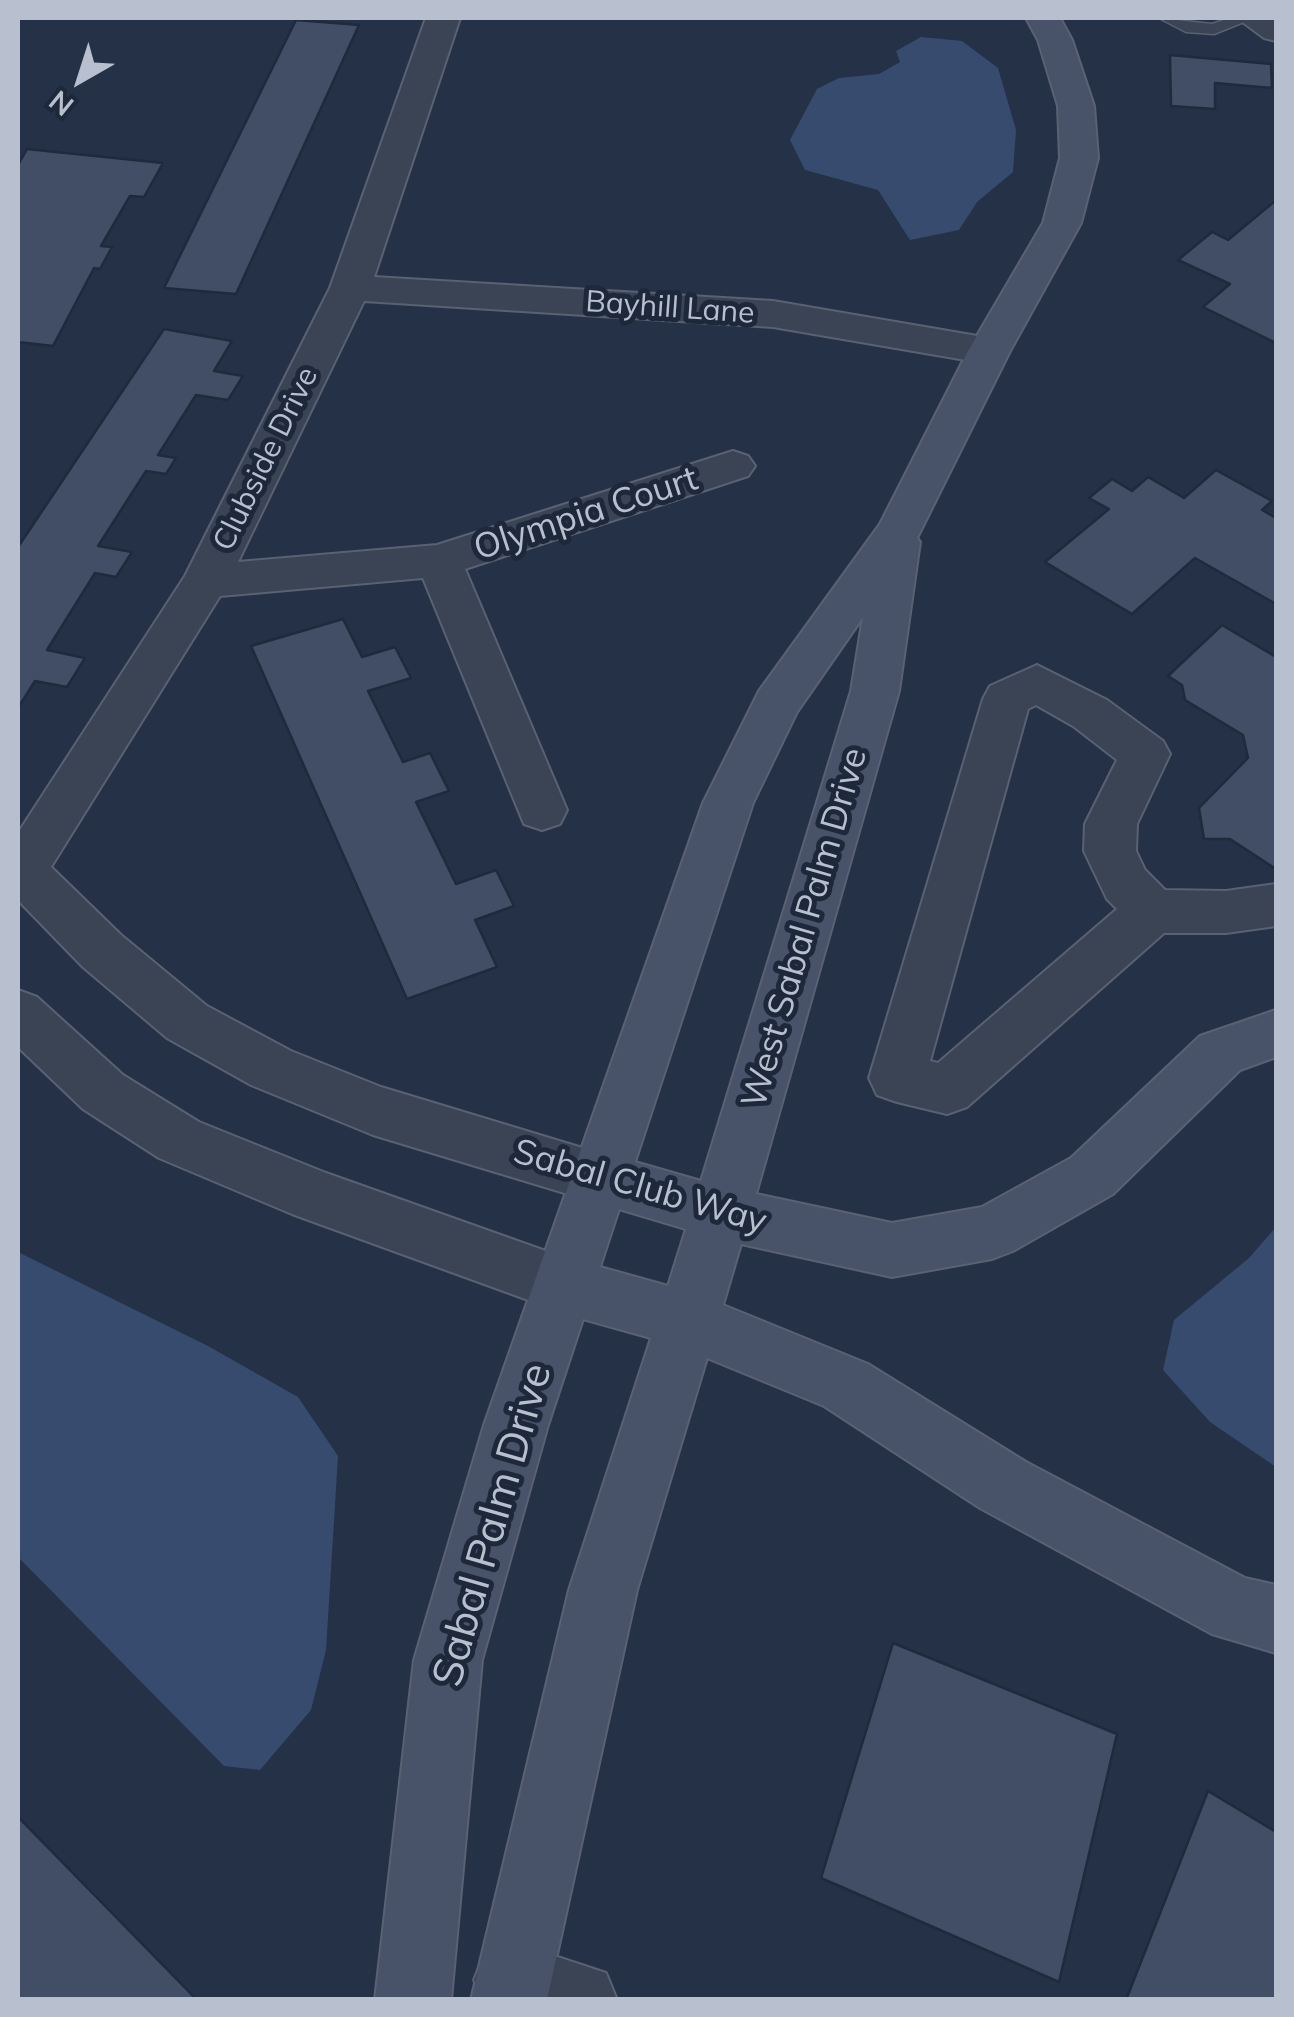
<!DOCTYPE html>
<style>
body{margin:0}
#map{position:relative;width:1294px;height:2017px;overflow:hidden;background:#253146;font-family:Mulish,sans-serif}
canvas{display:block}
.frame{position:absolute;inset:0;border:20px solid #b8bfce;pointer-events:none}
.north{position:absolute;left:30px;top:30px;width:100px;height:100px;-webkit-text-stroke:8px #1e283b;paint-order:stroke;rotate:219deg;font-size:28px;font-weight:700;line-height:40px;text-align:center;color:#b8bfce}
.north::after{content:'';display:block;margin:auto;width:35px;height:45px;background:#b8bfce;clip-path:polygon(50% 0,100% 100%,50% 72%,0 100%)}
</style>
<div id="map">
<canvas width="1294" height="2017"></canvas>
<div class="frame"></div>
<div class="north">N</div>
</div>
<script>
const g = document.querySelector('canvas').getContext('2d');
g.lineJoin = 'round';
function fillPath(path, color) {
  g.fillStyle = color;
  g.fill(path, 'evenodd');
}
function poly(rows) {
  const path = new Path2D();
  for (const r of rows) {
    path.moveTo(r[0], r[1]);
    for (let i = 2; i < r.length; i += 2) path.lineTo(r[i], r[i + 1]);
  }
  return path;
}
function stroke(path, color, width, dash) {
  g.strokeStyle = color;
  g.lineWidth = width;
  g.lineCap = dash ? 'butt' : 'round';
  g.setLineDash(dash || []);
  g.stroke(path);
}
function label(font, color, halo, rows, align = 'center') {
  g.font = font + ' Mulish,sans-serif';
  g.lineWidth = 10;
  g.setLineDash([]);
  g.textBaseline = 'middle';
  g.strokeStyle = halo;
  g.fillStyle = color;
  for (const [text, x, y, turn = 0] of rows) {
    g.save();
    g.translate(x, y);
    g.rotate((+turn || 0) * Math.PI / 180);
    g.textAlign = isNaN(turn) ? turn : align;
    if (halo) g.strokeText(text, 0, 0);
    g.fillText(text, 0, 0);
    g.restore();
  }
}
fillPath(poly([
 [921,37,962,41,998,68,1016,130,1013,172,977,202,959,230,910,240,878,190,805,170,790,140,817,89,839,78,879,74,900,62,896,51],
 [1276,1227,1276,1467,1210,1422,1163,1370,1174,1320,1249,1258],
 [18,1252,208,1346,298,1397,338,1456,326,1650,311,1710,260,1770,224,1766,18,1557]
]), '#374b6e');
const building = poly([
 [296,20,359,25,236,294,164,288,296,20],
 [1170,55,1271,64,1272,88,1215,83,1215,109,1171,106,1170,55],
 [27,149,163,163,144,197,130,196,101,246,112,247,100,269,94,268,53,346,18,342,18,165,27,149],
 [1275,201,1276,202,1276,343,1203,307,1230,284,1178,260,1212,232,1228,240,1275,201],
 [164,329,232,341,214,371,243,376,228,400,196,395,158,455,176,458,166,474,146,471,98,546,132,552,116,577,95,573,47,650,85,658,67,687,35,681,18,708,18,547,164,329],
 [1216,470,1272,501,1262,510,1276,518,1276,604,1195,558,1132,614,1045,562,1109,509,1089,498,1112,479,1132,491,1148,477,1184,498,1216,470],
 [343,619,362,657,395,647,411,678,368,691,403,762,430,753,449,791,416,802,456,884,496,870,514,906,475,920,497,967,407,999,251,646,343,619],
 [1222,625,1276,657,1276,869,1230,839,1204,839,1199,808,1248,758,1243,735,1185,700,1182,685,1168,676,1222,625],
 [893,1643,1117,1734,1059,1982,821,1878,893,1643],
 [1208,1791,1276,1832,1276,2000,1126,2000,1208,1791],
 [18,1817,197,2000,18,2000,18,1817]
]);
fillPath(building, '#424e66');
stroke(building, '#202a3d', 2.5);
const lane = poly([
 [1159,18,1212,24,1230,18,1254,18,1214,34,1186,32,1159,18]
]);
const street = poly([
 [426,18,460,18,374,277,773,301,989,338,1004,342,1010,351,1004,360,989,364,773,327,364,301,238,562,437,545,733,451,748,456,755,466,748,476,465,569,567,810,560,824,542,830,524,824,423,578,220,596,51,867,121,935,207,1006,291,1051,381,1087,622,1160,630,1178,622,1196,601,1204,373,1135,251,1085,167,1038,83,967,18,900,18,833,185,576,330,288,426,18],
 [1237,18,1276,18,1276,41,1264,38,1237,18],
 [1037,665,1107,700,1163,741,1170,754,1137,824,1136,851,1145,870,1165,890,1226,891,1276,884,1276,926,1226,933,1164,933,967,1107,947,1114,897,1102,877,1095,869,1078,983,699,990,686,1037,665],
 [1036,705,1073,726,1117,760,1085,824,1084,851,1107,899,1117,909,938,1063,930,1061,1028,709,1036,705],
 [18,990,37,997,123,1075,199,1122,326,1173,585,1265,594,1285,585,1305,564,1313,292,1214,159,1158,83,1109,18,1047,18,990],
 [512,1942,606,1973,617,2000,483,2000,474,1980,485,1953,512,1942]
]);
const secondary = poly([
 [1026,18,1060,18,1072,40,1094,106,1098,158,1081,223,1010,351,917,538,920,542,899,691,756,1194,892,1223,982,1207,1071,1158,1200,1036,1276,1010,1276,1057,1240,1070,1113,1194,1013,1251,992,1259,892,1277,741,1244,723,1305,868,1364,1026,1462,1245,1578,1276,1585,1276,1653,1212,1634,980,1508,824,1406,707,1358,637,1590,547,2000,471,2000,569,1590,651,1338,583,1319,548,1425,482,1660,451,2000,375,2000,414,1660,484,1425,703,803,759,691,880,524,968,351,1043,223,1060,158,1058,106,1038,40,1026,18],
 [863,617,851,691,701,1181,635,1162,753,803,797,712,863,617],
 [619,1209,686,1229,668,1286,600,1267,619,1209]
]);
stroke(lane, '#596172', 3);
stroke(street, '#596172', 4);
stroke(secondary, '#596172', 4);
fillPath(lane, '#3a4455');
fillPath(street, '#3a4455');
fillPath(secondary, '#485269');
label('30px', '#b8bfce', '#1e283b', [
 ["Bayhill Lane",670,308,4],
 ["Clubside Drive",266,459,-64]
]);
label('35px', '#b8bfce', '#1e283b', [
 ["Olympia Court",586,514,-18],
 ["West Sabal Palm Drive",805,928,-74],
 ["Sabal Club Way",640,1187,16]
]);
label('42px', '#b8bfce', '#1e283b', [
 ["Sabal Palm Drive",493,1525,-74]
]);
</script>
